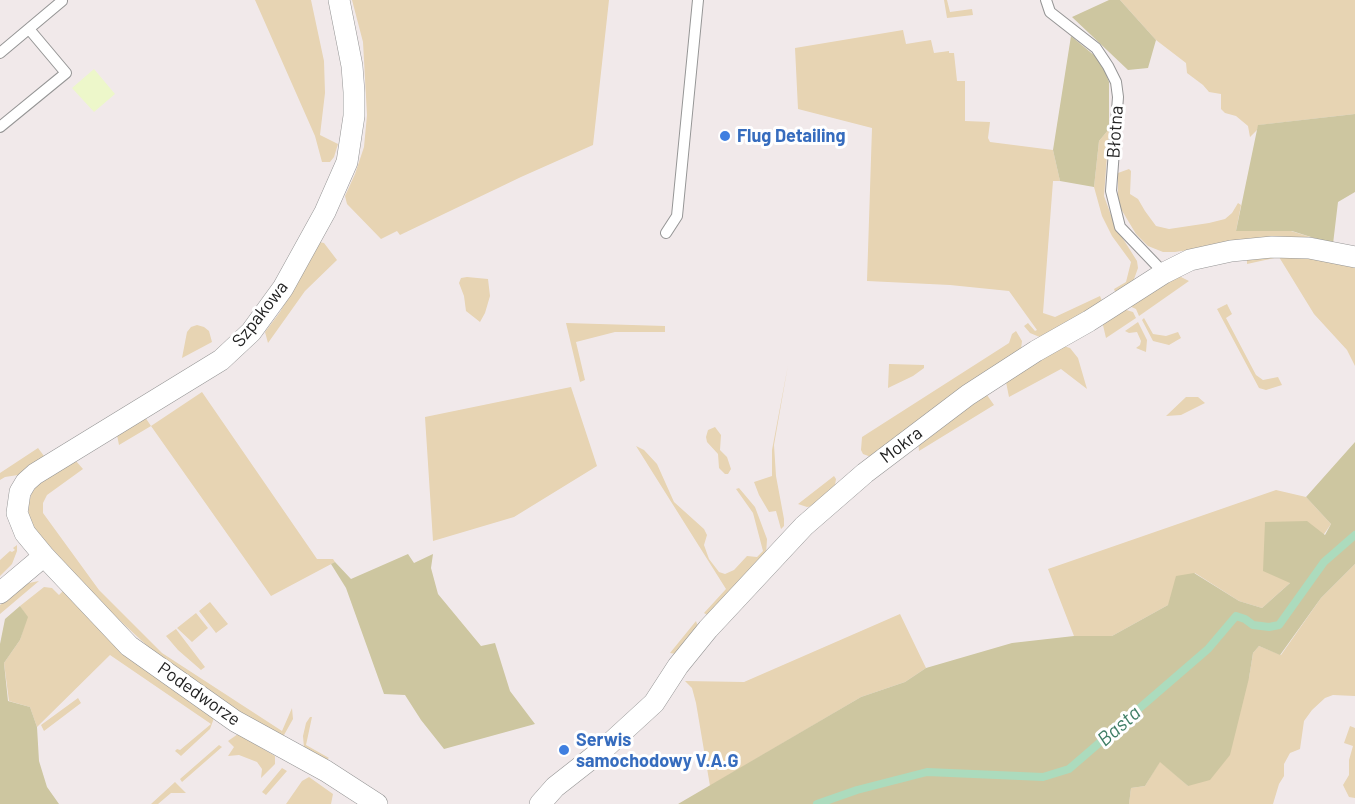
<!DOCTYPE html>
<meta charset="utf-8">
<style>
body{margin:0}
canvas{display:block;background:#f1e9ea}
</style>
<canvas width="1355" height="804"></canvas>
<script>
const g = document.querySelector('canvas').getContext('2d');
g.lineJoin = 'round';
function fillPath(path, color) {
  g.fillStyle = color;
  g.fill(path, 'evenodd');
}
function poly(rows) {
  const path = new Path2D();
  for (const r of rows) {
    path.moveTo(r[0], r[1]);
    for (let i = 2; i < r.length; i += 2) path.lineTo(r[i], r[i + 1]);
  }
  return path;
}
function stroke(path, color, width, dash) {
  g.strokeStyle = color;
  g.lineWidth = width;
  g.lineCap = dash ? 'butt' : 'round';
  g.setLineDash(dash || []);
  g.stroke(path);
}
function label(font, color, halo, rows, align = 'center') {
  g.font = font + ' Barlow,sans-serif';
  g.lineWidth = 6;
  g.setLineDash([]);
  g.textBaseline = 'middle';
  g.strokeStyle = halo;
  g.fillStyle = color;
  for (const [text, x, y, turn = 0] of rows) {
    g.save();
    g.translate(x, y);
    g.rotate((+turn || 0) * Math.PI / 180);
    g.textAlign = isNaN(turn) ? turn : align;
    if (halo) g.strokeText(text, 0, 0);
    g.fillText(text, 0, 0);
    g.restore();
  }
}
fillPath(poly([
 [255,0,311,0,324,61,325,93,320,135,338,144,334,157,330,162,322,162,315,136],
 [352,0,609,0,593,145,521,177,400,235,397,231,381,239,347,204,345,196,355,174,364,147,367,115,363,42],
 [944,0,947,0,950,12,972,9,973,15,947,18],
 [1120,0,1355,0,1355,114,1259,125,1257,130,1250,137,1248,126,1236,116,1225,113,1221,109,1221,94,1209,92,1203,85,1187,73,1186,63,1156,40],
 [903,30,906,44,931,40,934,53,949,51,949,53,954,53,957,81,965,81,965,121,990,122,988,138,990,142,1053,150,1060,181,1053,181,1043,313,1055,317,1100,296,1103,303,1042,338,1030,333,1024,326,1028,323,1035,331,1037,330,1009,291,950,285,867,281,872,128,798,109,795,48],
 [1109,129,1104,196,1115,226,1137,261,1138,268,1133,282,1116,294,1114,289,1126,282,1131,262,1112,236,1102,216,1094,187,1099,141],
 [1129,169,1131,171,1130,194,1138,199,1145,211,1156,226,1169,229,1209,223,1225,219,1232,213,1238,203,1241,205,1236,231,1291,231,1333,244,1217,246,1175,252,1163,252,1148,246,1136,234,1121,209,1118,197,1118,173],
 [319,242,324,243,337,260,305,291,268,343,265,332,280,312],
 [1274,252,1355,264,1355,366,1347,350,1314,314,1279,257,1247,264,1247,257],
 [1179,276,1189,281,1139,316,1136,309,1127,305],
 [467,277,488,279,490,296,485,313,480,322,466,311,464,296,459,283,461,278],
 [1227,304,1232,314,1226,318,1256,375,1263,380,1278,377,1282,385,1266,390,1259,388,1217,309],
 [1123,309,1133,312,1136,318,1106,338,1102,321],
 [1144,318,1153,334,1166,336,1178,332,1181,338,1169,345,1153,341,1142,320],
 [1138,322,1147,340,1146,352,1136,348,1140,345,1141,341,1137,332,1129,333,1125,331],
 [566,323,665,326,665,332,615,332,576,342,585,380,580,382],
 [197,325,204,327,209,331,212,342,182,358,187,332,191,327],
 [1016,331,1022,341,1021,349,871,457,863,454,861,450,862,437,1009,343,1012,334],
 [1063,346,1070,348,1078,358,1087,389,1061,369,1009,397,1006,382],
 [889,364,924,365,924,368,913,376,888,388],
 [788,365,774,445,776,476,784,519,784,526,781,529,776,511,769,512,759,495,754,482,772,476,772,450],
 [571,387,597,466,514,517,433,541,425,417],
 [202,392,317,559,333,559,335,562,271,596,151,426,119,445,117,435,145,417,151,426],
 [987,395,994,405,919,451,918,440],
 [1186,397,1198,397,1205,403,1181,415,1166,416],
 [715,427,721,435,720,450,727,457,731,469,728,474,725,474,719,468,718,454,707,442,706,437,708,430],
 [636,446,644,450,657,464,674,502,704,529,707,535,704,545,709,559,719,572,725,574,734,570,747,556,757,557,763,551,753,513,736,489,739,488,755,507,767,539,766,555,709,616,704,613,726,589],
 [38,448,44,456,18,475,5,477,0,480,0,473],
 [76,461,83,469,47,495,43,503,43,513,99,590,162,653,282,731,292,708,293,719,284,735,281,735,240,713,156,654,99,601,37,532,29,517,28,506,32,492,42,480],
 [834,476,836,479,834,491,813,506,807,507,798,504],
 [1276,490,1306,497,1331,524,1291,582,1262,608,1239,601,1195,573,1168,605,1112,636,1074,636,1048,569],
 [17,545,17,551,12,564,0,576,0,560,10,551,12,552,15,550,13,548],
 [1355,564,1355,696,1333,695,1325,698,1312,710,1304,721,1300,749,1290,753,1284,764,1284,776,1279,784,1273,804,1129,804,1131,788,1145,786,1160,761,1188,786,1249,678,1253,653,1259,646,1281,655,1321,598],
 [39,581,0,614,0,605,24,584],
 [44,587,52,588,59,595,63,591,142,667,214,718,210,729,181,756,175,751,177,749,180,750,211,724,110,655,37,727,30,707,9,701,4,663,20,640,27,617,20,606],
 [210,602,228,624,216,633,199,611],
 [196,613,208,628,192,642,177,628],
 [900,614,926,668,905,682,861,697,710,786,696,703,692,688,685,681,744,682],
 [696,621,698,627,676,654,670,653],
 [176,629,205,667,201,670,178,650,166,636],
 [78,698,81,703,44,731,41,725],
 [310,717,312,717,306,745,329,758,326,760,304,748,303,736,306,723],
 [1350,726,1355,728,1355,798,1349,797,1343,785,1349,775,1349,760,1353,746,1344,743],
 [238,734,275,756,275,764,261,778,262,769,257,762,239,755,228,756,234,747,228,741],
 [219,745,222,747,182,782,180,779],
 [282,768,287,771,266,795,262,792],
 [309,777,333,794,331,804,286,804,302,781],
 [175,782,186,793,171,793,158,804,151,804]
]), '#e7d4b3');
fillPath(poly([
 [1109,0,1120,0,1156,40,1148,68,1128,70,1072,17],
 [1071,36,1095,56,1104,69,1109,82,1109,129,1099,141,1094,187,1060,181,1053,150],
 [1355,114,1355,192,1338,202,1333,244,1292,231,1236,231,1258,125],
 [1355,442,1355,564,1321,598,1280,655,1259,646,1253,653,1249,678,1230,755,1210,780,1188,786,1160,762,1145,786,1131,788,1129,804,678,804,861,697,905,682,926,668,1012,643,1074,636,1112,636,1168,605,1176,576,1194,573,1239,601,1262,608,1290,583,1263,571,1265,522,1307,521,1325,535,1331,524,1306,497],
 [408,554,414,563,433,554,431,568,438,594,481,646,495,643,510,691,535,724,444,749,421,720,405,695,384,694,346,588,331,564,335,562,351,579],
 [20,606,28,617,20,640,4,663,8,701,30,707,37,727,39,761,47,787,59,804,0,804,0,644,5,619]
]), '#cdc6a0');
fillPath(poly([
 [94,69,115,94,94,112,72,88]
]), '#edf7ca');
stroke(poly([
 [817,804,857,790,927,772,1043,777,1069,769,1208,649,1236,616,1245,619,1253,625,1269,627,1279,625,1324,562,1355,535]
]), '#acdbbd', 8);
const lane = poly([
 [1046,0,1050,12,1096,48,1108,66,1116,82,1118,97,1111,191,1120,227,1164,273],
 [0,53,62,1],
 [0,127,66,73,29,29],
 [666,233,677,216,698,0]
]);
const street = poly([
 [339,0,352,66,354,92,354,116,347,162,325,212,283,288,251,332,221,360,35,474,26,482,20,492,17,513,25,533,44,556,129,646,235,721,326,771,377,804],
 [0,593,44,556],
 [540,804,555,787,606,747,654,703,678,666,708,629,804,526,865,473,968,395,1036,351,1089,321,1164,273,1190,260,1231,251,1272,247,1309,248,1355,257]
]);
stroke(lane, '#959595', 12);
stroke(street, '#959595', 22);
stroke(lane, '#fff', 10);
stroke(street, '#fff', 21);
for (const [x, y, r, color] of [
 [725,136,6,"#3f7fe0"],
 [564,750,6,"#3f7fe0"]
]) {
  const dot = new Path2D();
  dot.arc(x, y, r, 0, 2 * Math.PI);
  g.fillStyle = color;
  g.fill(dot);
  stroke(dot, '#fff', 2);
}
label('18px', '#212121', '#fff', [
 ["Błotna",1115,132,-86],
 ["Szpakowa",260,314,-52],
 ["Mokra",901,445,-37],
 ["Podedworze",199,694,35]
]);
label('bold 18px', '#366cbe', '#fff', [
 ["Flug Detailing",737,136],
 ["Serwis",576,740],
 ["samochodowy V.A.G",576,761]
], 'left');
label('italic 20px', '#3f7e66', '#fff', [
 ["Basta",1119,726,-41]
]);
</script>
